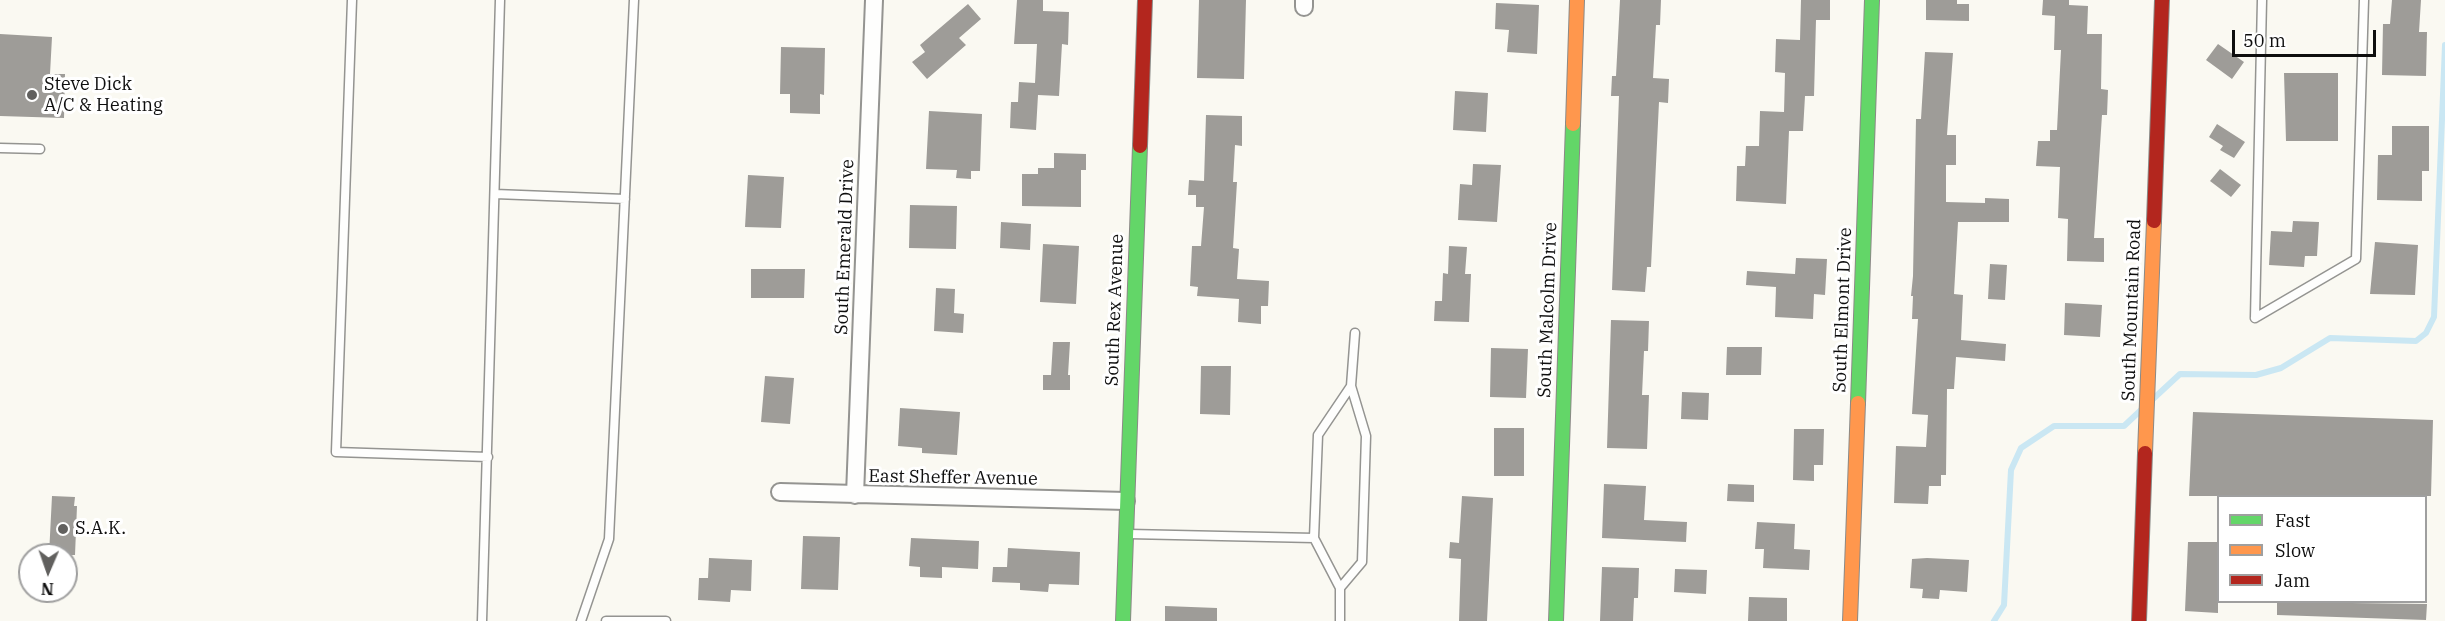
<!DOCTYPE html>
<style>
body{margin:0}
#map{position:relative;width:2445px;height:621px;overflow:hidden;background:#faf9f2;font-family:"IBM Plex Serif",serif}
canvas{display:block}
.legend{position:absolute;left:2217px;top:495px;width:210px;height:108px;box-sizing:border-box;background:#fff;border:2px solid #9f9f9f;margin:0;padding:8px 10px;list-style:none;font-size:18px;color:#0e0e0e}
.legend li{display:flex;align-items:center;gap:12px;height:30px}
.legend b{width:30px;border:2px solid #9f9f9f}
.north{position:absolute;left:18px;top:543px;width:60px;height:60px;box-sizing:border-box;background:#fff;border:2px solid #9f9f9f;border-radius:50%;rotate:182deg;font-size:16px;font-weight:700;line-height:24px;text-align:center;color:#0e0e0e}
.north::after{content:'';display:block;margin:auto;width:21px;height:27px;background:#61605e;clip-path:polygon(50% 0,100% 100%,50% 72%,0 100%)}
.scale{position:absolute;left:2232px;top:30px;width:144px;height:27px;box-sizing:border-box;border:3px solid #0e0e0e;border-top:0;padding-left:8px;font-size:18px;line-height:21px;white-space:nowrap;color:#0e0e0e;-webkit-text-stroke:4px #fff;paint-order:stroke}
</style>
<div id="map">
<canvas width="2445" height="621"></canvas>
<ul class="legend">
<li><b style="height:8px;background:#63d668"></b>Fast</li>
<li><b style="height:8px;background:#ff974d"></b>Slow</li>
<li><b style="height:8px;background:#b3261e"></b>Jam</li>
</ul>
<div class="north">N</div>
<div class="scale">50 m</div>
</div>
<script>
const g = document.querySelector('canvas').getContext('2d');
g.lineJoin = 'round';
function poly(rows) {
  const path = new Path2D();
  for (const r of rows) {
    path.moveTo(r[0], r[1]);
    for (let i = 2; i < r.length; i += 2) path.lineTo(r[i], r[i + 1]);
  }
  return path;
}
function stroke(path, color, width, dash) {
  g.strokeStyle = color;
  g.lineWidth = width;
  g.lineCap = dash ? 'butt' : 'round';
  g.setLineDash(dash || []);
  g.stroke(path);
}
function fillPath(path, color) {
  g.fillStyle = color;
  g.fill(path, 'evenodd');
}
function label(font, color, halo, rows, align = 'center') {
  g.font = font + ' "IBM Plex Serif",serif';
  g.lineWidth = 6;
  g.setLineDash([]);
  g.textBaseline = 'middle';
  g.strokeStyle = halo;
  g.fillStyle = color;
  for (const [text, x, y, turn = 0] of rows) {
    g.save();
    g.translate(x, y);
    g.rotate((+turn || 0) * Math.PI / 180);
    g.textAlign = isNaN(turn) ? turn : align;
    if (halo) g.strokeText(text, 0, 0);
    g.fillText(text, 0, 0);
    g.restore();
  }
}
stroke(poly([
 [2153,399,2180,374,2256,375,2281,368,2330,338,2416,341,2426,333,2434,317,2445,45],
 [1994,621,2004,605,2011,470,2021,448,2054,426,2124,426,2141,410]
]), '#cae7f3', 6);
fillPath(poly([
 [1017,0,1043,0,1043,11,1069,12,1068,45,1062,44,1059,96,1038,95,1036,130,1010,128,1011,102,1018,102,1019,82,1035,83,1037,44,1014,44],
 [1199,0,1246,0,1244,79,1197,78],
 [1620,0,1661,0,1660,25,1656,25,1653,78,1669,79,1668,103,1659,102,1651,267,1647,267,1645,292,1612,290,1619,96,1611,96,1612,76,1616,76],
 [1801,0,1830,0,1830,20,1816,20,1814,96,1805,96,1803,131,1789,131,1786,204,1736,201,1737,166,1745,166,1746,146,1759,146,1760,111,1784,112,1785,73,1775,72,1776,39,1800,40],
 [1926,0,1957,0,1957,4,1969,4,1969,21,1926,20],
 [2043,0,2069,0,2069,5,2088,6,2087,34,2102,34,2101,89,2108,90,2107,115,2102,115,2094,238,2104,238,2104,262,2067,261,2068,219,2058,218,2060,167,2036,166,2038,141,2050,141,2050,130,2057,130,2061,50,2054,50,2055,16,2042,15],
 [2392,0,2421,0,2419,32,2427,32,2426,76,2382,75,2383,24,2390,24],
 [1496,3,1539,5,1537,54,1507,52,1509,30,1495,29],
 [968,4,981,19,959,38,966,45,927,79,912,62,925,52,920,45],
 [0,34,52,37,50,74,65,74,64,118,0,116],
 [2218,44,2244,62,2232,79,2206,60],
 [781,47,825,48,824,95,820,94,820,114,790,113,790,94,780,94],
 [1925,52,1953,53,1947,135,1956,135,1956,165,1946,165,1946,202,1985,203,1985,198,2009,199,2009,222,1958,222,1954,294,1963,295,1961,340,2006,344,2005,361,1956,357,1954,389,1947,389,1946,475,1941,475,1941,486,1929,486,1928,504,1894,503,1896,446,1926,447,1928,415,1912,414,1918,319,1912,319,1913,296,1911,296,1913,276,1916,119,1921,119],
 [2284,73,2338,73,2338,141,2286,141],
 [1455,91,1488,93,1486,132,1453,130],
 [929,111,982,114,980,171,971,171,971,179,956,178,957,170,926,169],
 [1206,115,1242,116,1242,146,1235,145,1233,182,1237,182,1233,248,1239,249,1237,279,1269,281,1268,306,1261,306,1261,324,1238,322,1239,299,1197,296,1198,287,1190,286,1192,246,1201,246,1204,207,1196,207,1196,195,1188,195,1189,180,1204,181],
 [2217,124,2245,142,2234,158,2220,150,2223,146,2209,137],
 [2392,126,2429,126,2429,171,2422,171,2422,201,2377,200,2378,155,2392,155],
 [1054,153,1086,154,1086,170,1081,170,1081,207,1022,206,1022,174,1038,174,1038,168,1054,168],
 [1473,164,1501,165,1497,222,1458,220,1460,184,1472,185],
 [2220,169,2241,185,2231,197,2210,181],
 [748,175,784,177,781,228,745,227],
 [910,205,957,206,956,249,909,248],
 [2293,221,2319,222,2317,256,2305,256,2304,267,2269,265,2271,231,2292,232],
 [1001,222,1031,224,1030,250,1000,248],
 [2375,242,2418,245,2415,295,2370,294],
 [1043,244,1079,246,1076,304,1040,302],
 [1449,246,1467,247,1465,274,1471,274,1469,322,1434,321,1435,301,1442,301,1443,273,1448,274],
 [1796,258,1827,259,1825,295,1814,294,1813,319,1775,317,1776,287,1746,285,1747,271,1795,274],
 [1990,264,2007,265,2005,300,1988,299],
 [751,269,805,269,804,298,751,298],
 [936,288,955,289,954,313,964,314,963,333,934,331],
 [2065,303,2102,305,2100,337,2064,335],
 [1611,320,1649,321,1648,351,1644,351,1642,395,1649,395,1647,449,1607,448],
 [1053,342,1070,342,1068,375,1070,375,1070,390,1043,390,1043,375,1051,375],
 [1727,347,1762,347,1761,375,1726,375],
 [1491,348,1528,349,1526,398,1490,397],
 [1201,366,1231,366,1230,415,1200,414],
 [765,376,794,378,790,424,761,422],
 [1682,392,1709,393,1708,420,1681,419],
 [900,408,960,412,957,455,922,453,922,448,898,446],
 [2193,412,2433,420,2431,496,2189,496],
 [1494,428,1524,428,1524,476,1494,476],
 [1794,429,1824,429,1823,465,1814,465,1814,481,1793,480],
 [1604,484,1646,486,1644,520,1687,522,1686,542,1602,538],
 [1728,484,1754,485,1754,502,1727,501],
 [52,496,75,497,74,506,77,506,75,555,49,555],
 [1462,496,1493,498,1487,621,1459,621,1461,559,1449,558,1450,542,1459,543],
 [1757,522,1795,524,1794,549,1810,550,1809,570,1763,568,1764,549,1755,549],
 [803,536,840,537,838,590,801,589],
 [911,538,979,541,978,569,942,567,942,578,920,577,920,567,909,566],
 [2188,542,2218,542,2218,613,2185,611],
 [1008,548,1080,552,1079,585,1049,584,1048,592,1020,590,1020,583,992,582,993,567,1007,567],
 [709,558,752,560,751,591,731,590,730,602,698,600,699,578,708,578],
 [1927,558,1969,560,1967,592,1940,590,1939,599,1922,598,1923,589,1910,588,1912,559],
 [1602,567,1639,568,1638,598,1634,598,1633,621,1600,621],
 [1675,569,1707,570,1706,594,1674,592],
 [1749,597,1787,598,1787,621,1748,621],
 [2277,602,2427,604,2426,620,2277,615],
 [1165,606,1217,608,1217,621,1165,621]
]), '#9e9c98');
const lane = poly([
 [352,0,336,452,488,457],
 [0,148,40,149],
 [495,194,625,199],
 [2255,318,2356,259,2364,0],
 [2255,318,2262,0],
 [1129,534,1314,538],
 [1340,588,1362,562,1366,436,1351,386],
 [482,621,500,0],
 [581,621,609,539,634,0],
 [606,621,666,621],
 [1340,621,1340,588,1314,538,1318,435,1351,386,1355,333]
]);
const street = poly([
 [1304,7,1304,0],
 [780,492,1126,501],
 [855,495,874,0]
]);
const fast = poly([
 [1858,403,1872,0],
 [1123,621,1140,146],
 [1556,621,1573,124]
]);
const slow = poly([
 [1573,124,1577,0],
 [2145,453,2154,221],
 [1850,621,1858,403]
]);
const jam = poly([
 [1140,146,1145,0],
 [2154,221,2162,0],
 [2139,621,2145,453]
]);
stroke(lane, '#949491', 11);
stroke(street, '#949491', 20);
stroke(fast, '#8b8a87', 16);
stroke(slow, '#8b8a87', 16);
stroke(jam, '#8b8a87', 16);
stroke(lane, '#fefefd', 8);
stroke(street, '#fefefd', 16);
stroke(fast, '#63d668', 14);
stroke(slow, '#ff974d', 14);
stroke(jam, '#b3261e', 14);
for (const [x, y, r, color] of [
 [32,95,6,"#61605e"],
 [63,529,6,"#61605e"]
]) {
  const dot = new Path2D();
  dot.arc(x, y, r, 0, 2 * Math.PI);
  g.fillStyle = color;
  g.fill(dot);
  stroke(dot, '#fff', 2);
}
label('18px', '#0e0e0e', '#fff', [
 ["Steve Dick",44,85],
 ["A/C & Heating",44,106],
 ["S.A.K.",75,529]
], 'left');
label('18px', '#0e0e0e', '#fff', [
 ["South Emerald Drive",845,247,-88],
 ["South Rex Avenue",1115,310,-88],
 ["South Malcolm Drive",1548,310,-88],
 ["South Elmont Drive",1843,310,-88],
 ["South Mountain Road",2132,310,-88],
 ["East Sheffer Avenue",953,478,1]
]);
</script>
